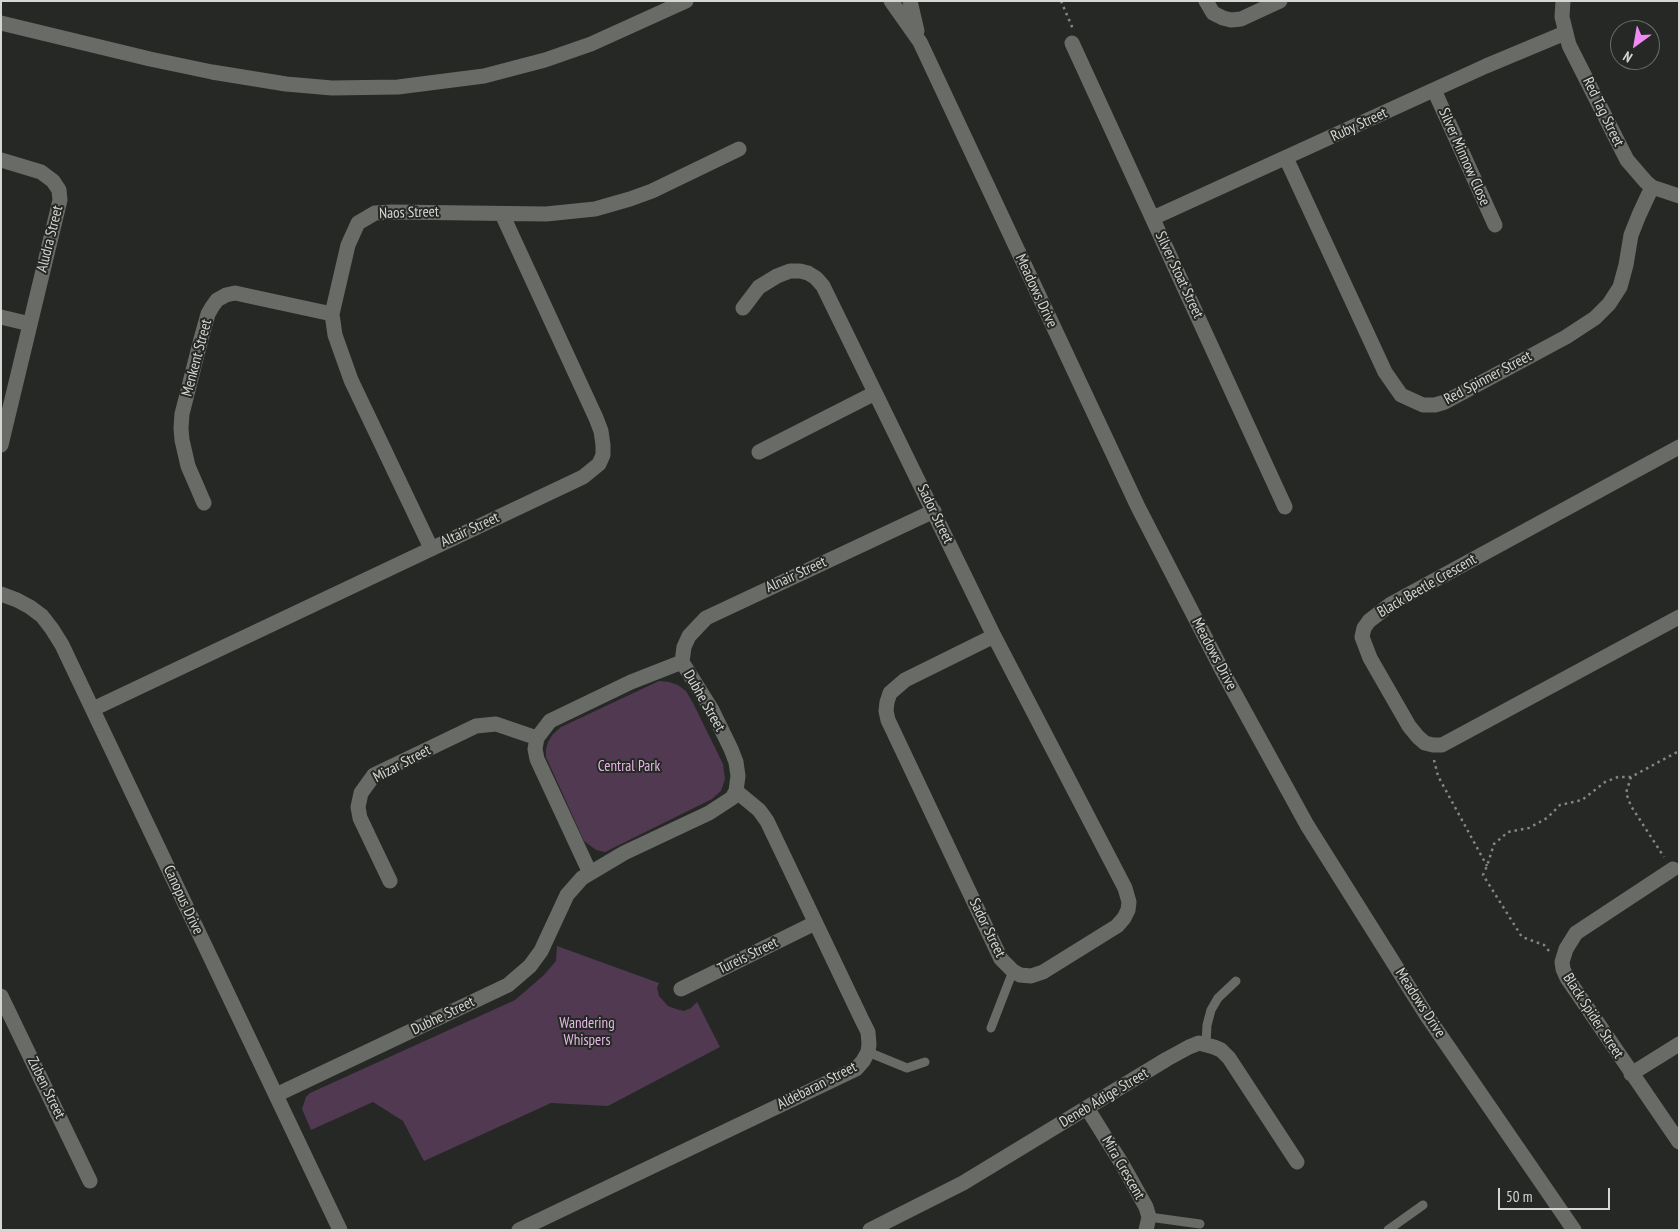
<!DOCTYPE html>
<style>
body{margin:0}
#map{position:relative;width:1680px;height:1231px;overflow:hidden;background:#252824;font-family:"PT Sans Narrow",sans-serif}
canvas{display:block}
.frame{position:absolute;inset:0;border:2px solid #d6d7d4;pointer-events:none}
.north{position:absolute;left:1610px;top:20px;width:50px;height:50px;box-sizing:border-box;background:#252824;border:1px solid #6c6e6a;border-radius:50%;rotate:212deg;font-size:14px;font-weight:700;line-height:20px;text-align:center;color:#d6d7d4}
.north::after{content:'';display:block;margin:auto;width:18px;height:22px;background:#f08bf6;clip-path:polygon(50% 0,100% 100%,50% 72%,0 100%)}
.scale{position:absolute;left:1498px;top:1188px;width:112px;height:22px;box-sizing:border-box;border:2px solid #d6d7d4;border-top:0;padding-left:6px;font-size:15px;line-height:18px;white-space:nowrap;color:#d6d7d4;-webkit-text-stroke:4px #252824;paint-order:stroke}
</style>
<div id="map">
<canvas width="1680" height="1231"></canvas>
<div class="frame"></div>
<div class="north">N</div>
<div class="scale">50 m</div>
</div>
<script>
const g = document.querySelector('canvas').getContext('2d');
g.lineJoin = 'round';
function fillPath(path, color) {
  g.fillStyle = color;
  g.fill(path, 'evenodd');
}
function poly(rows) {
  const path = new Path2D();
  for (const r of rows) {
    path.moveTo(r[0], r[1]);
    for (let i = 2; i < r.length; i += 2) path.lineTo(r[i], r[i + 1]);
  }
  return path;
}
function stroke(path, color, width, dash) {
  g.strokeStyle = color;
  g.lineWidth = width;
  g.lineCap = dash ? 'butt' : 'round';
  g.setLineDash(dash || []);
  g.stroke(path);
}
function label(font, color, halo, rows, align = 'center') {
  g.font = font + ' "PT Sans Narrow",sans-serif';
  g.lineWidth = 4;
  g.setLineDash([]);
  g.textBaseline = 'middle';
  g.strokeStyle = halo;
  g.fillStyle = color;
  for (const [text, x, y, turn = 0] of rows) {
    g.save();
    g.translate(x, y);
    g.rotate((+turn || 0) * Math.PI / 180);
    g.textAlign = isNaN(turn) ? turn : align;
    if (halo) g.strokeText(text, 0, 0);
    g.fillText(text, 0, 0);
    g.restore();
  }
}
fillPath(poly([
 [659,681,669,682,678,685,686,691,693,703,723,764,725,779,721,791,712,799,605,852,596,850,584,841,546,757,546,749,548,742,553,734,561,727],
 [557,946,659,983,657,988,659,996,668,1006,676,1009,684,1011,691,1008,697,1002,720,1047,608,1106,551,1103,424,1161,403,1121,373,1102,311,1130,302,1109,306,1097,310,1093,515,1000,544,975,556,961]
]), '#503951');
stroke(poly([
 [1061,1,1073,29],
 [1434,760,1438,776,1487,866],
 [1631,777,1626,793,1631,806,1664,857],
 [1549,951,1544,945,1522,937,1483,875,1487,866,1494,844,1508,832,1529,828,1547,818,1560,805,1582,800,1605,782,1618,777,1631,777,1679,751]
]), '#848682', 2.5, [2.5, 4]);
stroke(poly([
 [991,1028,1013,971],
 [1206,1044,1207,1025,1211,1010,1218,998,1236,981],
 [868,1052,907,1068,925,1062],
 [1149,1217,1200,1224],
 [1388,1230,1423,1205]
]), '#686b66', 9);
stroke(poly([
 [1206,1,1213,13,1223,18,1231,20,1241,19,1280,1],
 [1563,1,1562,17,1569,45,1627,160,1646,182,1652,187,1679,196],
 [1072,43,1285,507],
 [1434,90,1495,225],
 [1286,158,1385,372,1401,395,1423,405,1435,405,1445,402,1566,337,1595,318,1609,304,1620,287,1626,265,1631,235,1639,215,1652,187],
 [1,160,41,172,53,181,59,190,60,200,1,445],
 [1153,218,1486,66,1565,33],
 [743,308,759,287,777,276,790,271,800,271,808,273,816,278,823,286,994,636,1125,888,1129,902,1128,910,1124,918,1117,926,1043,972,1031,976,1020,975,1013,971,1001,959,888,720,886,711,887,702,890,693,905,680,994,636],
 [1,317,30,324],
 [1679,447,1391,604,1369,621,1364,628,1362,637,1370,658,1409,726,1418,737,1425,743,1433,745,1442,745,1679,617],
 [759,452,875,393],
 [204,503,188,466,182,440,181,428,182,414,201,339,208,314,212,307,217,300,226,295,235,293,332,314],
 [431,548,351,380,335,335,332,314,348,245,358,223,375,213,392,212,546,214,595,209,630,199,652,191,739,149],
 [1,594,17,600,30,607,42,616,52,629,62,645,340,1230],
 [682,662,684,647,689,636,706,618,934,511],
 [93,709,583,477,599,464,603,455,603,445,601,431,596,418,502,214],
 [1673,869,1576,933,1566,949,1562,962,1563,969,1567,978,1679,1142],
 [590,873,537,759,535,749,537,738,550,721,631,682,682,662],
 [390,881,360,818,358,807,361,793,374,775,476,726,496,724,537,738],
 [681,989,815,923],
 [1,996,90,1181],
 [1631,1074,1679,1044],
 [276,1095,508,985,530,966,541,951,567,895,582,878,624,853,709,813,732,798,736,791,738,776,736,762,731,749,712,710,682,662],
 [1087,1108,1122,1164,1146,1207,1149,1217,1146,1230],
 [519,1230,856,1069,863,1061,868,1052,869,1044,868,1032,862,1020,767,821,759,810,736,791],
 [870,1230,963,1183,1167,1059,1189,1047,1199,1043,1214,1047,1221,1050,1229,1058,1297,1162]
]), '#686b66', 15);
stroke(poly([
 [891,1,920,42,1138,507,1223,672,1307,825,1427,1016,1574,1230],
 [910,1,917,31],
 [1,23,150,59,212,72,286,84,332,88,398,87,484,76,545,60,591,44,686,1]
]), '#686b66', 15);
label('15px', '#d6d7d4', '#252824', [
 ["Red Tag Street",1603,112,64],
 ["Ruby Street",1359,125,-25],
 ["Silver Minnow Close",1464,157,66],
 ["Naos Street",409,213,-2],
 ["Aludra Street",50,239,-76],
 ["Silver Stoat Street",1179,275,65],
 ["Meadows Drive",1036,291,65],
 ["Menkent Street",197,358,-75],
 ["Red Spinner Street",1488,378,-28],
 ["Sador Street",935,514,64],
 ["Altair Street",470,530,-25],
 ["Alnair Street",796,575,-25],
 ["Black Beetle Crescent",1427,586,-30],
 ["Meadows Drive",1214,654,62],
 ["Dubhe Street",704,701,60],
 ["Mizar Street",402,764,-28],
 ["Canopus Drive",183,900,65],
 ["Sador Street",987,928,64],
 ["Tureis Street",748,956,-26],
 ["Meadows Drive",1420,1003,57],
 ["Dubhe Street",443,1016,-26],
 ["Black Spider Street",1593,1016,57],
 ["Aldebaran Street",817,1086,-27],
 ["Zuben Street",46,1088,64],
 ["Deneb Adige Street",1104,1098,-31],
 ["Mira Crescent",1123,1168,60]
]);
label('15px', '#e5b7e6', '#252824', [
 ["Central Park",629,767],
 ["Wandering",587,1024],
 ["Whispers",587,1041]
]);
</script>
